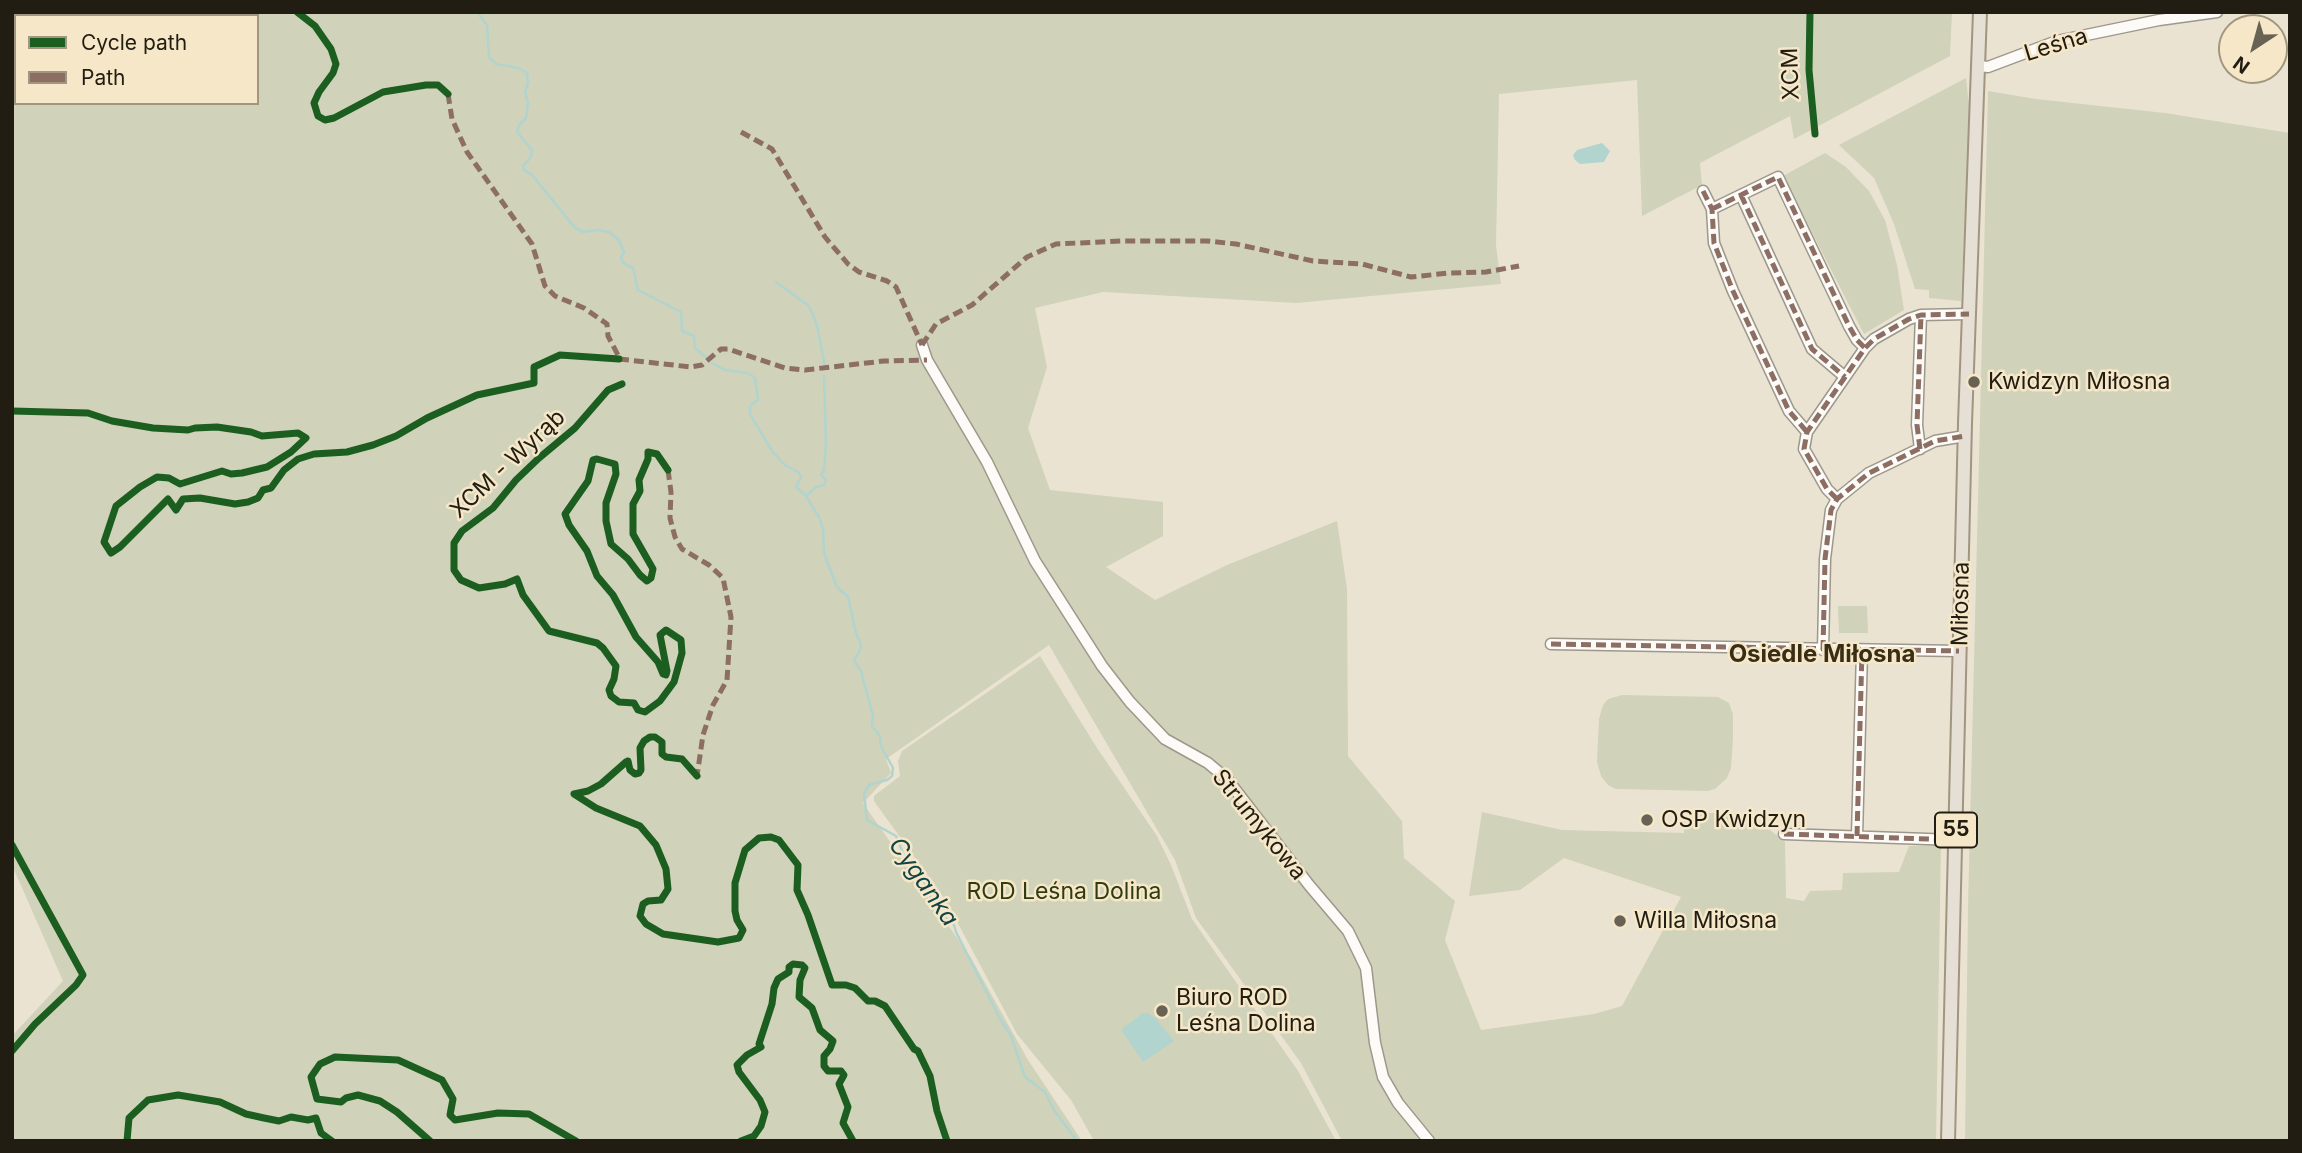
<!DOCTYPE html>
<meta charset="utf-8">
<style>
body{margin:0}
#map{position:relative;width:2302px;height:1153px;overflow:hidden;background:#eae3d2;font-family:Inter,sans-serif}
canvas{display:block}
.frame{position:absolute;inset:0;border:14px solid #221d12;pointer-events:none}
.legend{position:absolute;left:14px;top:14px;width:245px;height:91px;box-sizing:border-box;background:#f5e7c8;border:2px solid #a1967f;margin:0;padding:9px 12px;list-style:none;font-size:21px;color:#221d12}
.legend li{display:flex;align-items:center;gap:14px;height:35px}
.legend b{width:35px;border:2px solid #a1967f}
.north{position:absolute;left:2218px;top:14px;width:70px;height:70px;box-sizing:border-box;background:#f5e7c8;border:2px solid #a1967f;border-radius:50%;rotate:216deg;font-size:19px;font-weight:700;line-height:28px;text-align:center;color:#221d12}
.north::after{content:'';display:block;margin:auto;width:24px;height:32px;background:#686255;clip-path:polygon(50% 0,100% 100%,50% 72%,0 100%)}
</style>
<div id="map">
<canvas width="2302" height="1153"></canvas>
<div class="frame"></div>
<ul class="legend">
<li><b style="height:9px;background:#1b5e20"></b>Cycle path</li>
<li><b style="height:9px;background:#8d6e63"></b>Path</li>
</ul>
<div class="north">N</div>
</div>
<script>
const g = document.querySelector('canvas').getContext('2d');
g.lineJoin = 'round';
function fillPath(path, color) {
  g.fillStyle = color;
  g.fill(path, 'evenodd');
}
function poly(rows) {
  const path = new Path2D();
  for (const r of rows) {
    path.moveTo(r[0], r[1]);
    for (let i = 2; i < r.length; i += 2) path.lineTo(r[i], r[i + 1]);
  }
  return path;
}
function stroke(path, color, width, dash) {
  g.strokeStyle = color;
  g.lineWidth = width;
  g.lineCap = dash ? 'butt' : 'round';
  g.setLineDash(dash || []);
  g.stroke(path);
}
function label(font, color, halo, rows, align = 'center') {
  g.font = font + ' Inter,sans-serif';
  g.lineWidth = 5;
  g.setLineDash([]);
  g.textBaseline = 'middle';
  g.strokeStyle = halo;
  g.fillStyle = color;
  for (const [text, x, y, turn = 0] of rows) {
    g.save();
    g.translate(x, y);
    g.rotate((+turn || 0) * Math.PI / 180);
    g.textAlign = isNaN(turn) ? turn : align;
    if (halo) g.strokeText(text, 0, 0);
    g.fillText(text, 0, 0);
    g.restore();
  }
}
fillPath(poly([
 [12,12,1952,12,1950,56,1794,139,1790,116,1700,163,1702,185,1642,216,1637,80,1499,94,1496,246,1501,284,1296,303,1103,292,1035,308,1047,367,1028,428,1050,490,1163,502,1163,536,1106,567,1155,600,1227,565,1337,521,1347,589,1348,756,1402,821,1404,858,1455,901,1445,940,1481,1030,1594,1014,1622,1006,1681,897,1564,858,1520,890,1469,896,1482,812,1562,830,1684,833,1684,813,1749,813,1785,842,1786,898,1804,901,1810,891,1842,890,1843,873,1899,872,1909,846,1941,845,1936,1141,1342,1141,1301,1063,1196,918,1175,860,1049,645,886,759,891,773,863,803,971,958,1028,1060,1082,1141,12,1141,12,1036,63,981,12,865],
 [16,16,257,16,257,103,16,103],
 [1966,78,1970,114,1961,301,1929,298,1929,290,1915,289,1894,224,1874,178,1839,145],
 [1988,91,2036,99,2165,113,2290,133,2290,1141,1965,1141,1968,907],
 [1825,153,1846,167,1869,191,1885,220,1897,265,1904,310,1864,334,1783,176],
 [1838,606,1867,606,1868,633,1839,633],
 [1040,656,1097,748,1157,836,1171,865,1192,919,1298,1071,1336,1141,1094,1141,1071,1100,1017,1034,946,901,874,801,874,796,900,776,898,761,902,751],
 [1622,695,1718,697,1729,703,1733,714,1733,739,1731,768,1727,778,1715,789,1708,791,1616,789,1608,785,1601,776,1597,762,1599,719,1603,705,1608,699]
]), '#d0d2ba');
fillPath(poly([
 [1602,143,1610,151,1604,162,1580,164,1575,160,1573,155,1577,150],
 [1143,1013,1148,1013,1155,1018,1174,1041,1143,1062,1122,1031,1123,1028]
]), '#b1d4cf');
stroke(poly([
 [477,12,487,25,489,57,496,64,518,68,527,73,528,84,525,91,528,104,526,118,519,125,517,132,532,150,531,157,523,166,524,170,532,175,575,228,584,232,598,230,609,232,619,240,624,252,621,257,624,264,633,268,638,290,681,312,682,331,694,336,695,348,707,358],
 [776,282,809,306,817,325,825,366],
 [712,363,725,370,748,373,755,378,758,400,750,406,750,414,772,451,785,465,798,472,801,477,796,487,806,496,820,519,823,529,824,552,828,564,837,587,848,597,856,633,860,642,861,648,854,661,861,671,873,716,872,726,880,736,881,746,893,768,892,776,887,780,869,785,864,793,867,820,896,836,905,858,910,865,919,871,937,911,954,925,956,932,999,1017,1011,1036,1025,1077,1045,1092,1054,1110,1077,1141],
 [806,496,816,487,824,485,826,480,821,475,824,470,826,445,824,376]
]), '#b1d4cf', 2.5);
const minor = poly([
 [1979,66,1988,67,2057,41,2159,20,2217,12],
 [1703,191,1712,209,1714,243,1733,291,1789,411,1807,432],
 [1741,195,1812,349,1845,377],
 [1712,209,1778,177,1849,326,1857,340,1865,348],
 [922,345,927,360,987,462,1035,561,1102,666,1130,702,1165,739,1208,763,1227,779,1309,885,1348,931,1366,968,1375,1043,1383,1077,1398,1103,1429,1141],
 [1920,449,1917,425,1921,315],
 [1837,499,1827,489,1804,449,1807,432,1865,348,1874,339,1909,319,1921,315,1969,314],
 [1551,644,1959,651],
 [1823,650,1825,559,1831,510,1837,499,1869,473,1892,462,1935,441,1965,436],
 [1784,834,1956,840],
 [1857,836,1862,651]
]);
const major = poly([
 [1948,1141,1965,423,1980,12]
]);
stroke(minor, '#9e988c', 13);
stroke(major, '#a29580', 16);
stroke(minor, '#fcfbf8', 10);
stroke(major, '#e6dfd5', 12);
stroke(poly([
 [448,94,452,119,467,152,532,244,545,286,555,296,584,308,607,324,608,336,620,359],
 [741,132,772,149,825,237,848,264,859,272,887,281,896,287,922,345],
 [1703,191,1712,209,1714,243,1733,291,1789,411,1807,432],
 [1741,195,1812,349,1845,377],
 [1712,209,1778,177,1849,326,1857,340,1865,348],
 [922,345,936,324,972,305,1027,257,1056,244,1122,241,1207,241,1236,244,1313,261,1362,264,1411,277,1449,273,1486,272,1519,266],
 [619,359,691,367,702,365,721,349,728,349,785,368,805,370,884,361,927,360],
 [1920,449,1917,425,1921,315],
 [668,470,671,492,670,518,675,537,682,549,709,565,723,578,731,617,727,680,713,705,703,735,697,776],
 [1837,499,1827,489,1804,449,1807,432,1865,348,1874,339,1909,319,1921,315,1969,314],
 [1551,644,1959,651],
 [1823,650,1825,559,1831,510,1837,499,1869,473,1892,462,1935,441,1965,436],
 [1784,834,1956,840],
 [1857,836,1862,651]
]), '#8d6e63', 5, [10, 5]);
stroke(poly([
 [297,12,315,26,331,49,336,64,333,73,319,92,314,103,318,116,325,120,334,118,383,92,426,85,438,85,448,94],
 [1810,12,1809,70,1815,134],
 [622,384,608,390,575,428,539,458,516,480,493,508,462,531,454,543,454,570,461,580,479,588,505,584,517,579,523,595,549,631,597,643,603,648,616,666,614,679,609,690,611,696,619,702,634,703,638,710,645,712,660,701,674,682,682,653,681,640,666,630,660,635,667,671,666,675,663,674,658,662,636,637,613,595,597,576,587,551,569,525,565,514,588,481,593,460,597,459,615,464,616,474,606,503,606,521,611,544,628,559,640,575,647,581,651,578,653,569,633,534,633,504,640,491,639,480,648,459,648,452,657,454,668,470],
 [12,411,88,413,112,421,153,428,188,430,195,428,217,427,251,432,262,436,298,433,306,438,291,452,267,467,242,473,231,474,222,471,180,484,169,478,157,477,140,487,116,506,104,542,111,553,120,547,168,499,176,510,183,499,200,498,235,504,248,502,258,498,263,490,271,488,284,470,298,459,314,454,347,452,373,445,396,436,427,418,477,395,534,383,534,367,560,355,619,359],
 [697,776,682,759,666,757,662,754,662,742,655,737,650,737,644,741,640,748,641,770,639,773,635,774,630,770,628,761,626,762,601,784,588,791,574,794,596,808,640,826,656,845,666,869,668,889,661,900,648,901,643,904,640,916,646,924,663,934,718,942,739,938,743,930,737,920,735,911,735,883,745,850,759,838,771,837,779,840,798,865,797,890,808,915,832,985,846,985,855,988,868,1001,875,1001,885,1006,914,1049,918,1051,930,1076,937,1111,947,1141],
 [12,845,83,975,76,985,35,1024,12,1051],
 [127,1141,129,1118,148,1100,178,1095,220,1102,246,1114,264,1118,279,1121,291,1117,308,1120,316,1118,321,1133,332,1141],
 [430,1141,397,1112,380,1101,358,1095,346,1098,341,1102,317,1099,311,1077,320,1064,335,1057,398,1060,442,1080,453,1099,450,1115,455,1120,498,1113,529,1114,576,1141],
 [741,1141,754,1136,761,1126,765,1112,760,1100,739,1072,737,1065,747,1055,761,1047,759,1044,772,1004,774,988,778,979,789,972,789,967,793,964,802,965,805,968,800,980,799,997,812,1008,820,1030,833,1041,830,1049,824,1056,824,1066,828,1071,841,1071,844,1075,839,1084,848,1107,843,1123,853,1141]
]), '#1b5e20', 7);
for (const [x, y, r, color] of [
 [1974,382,7,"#686255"],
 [1647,820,7,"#686255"],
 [1620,921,7,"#686255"],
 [1162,1011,7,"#686255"]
]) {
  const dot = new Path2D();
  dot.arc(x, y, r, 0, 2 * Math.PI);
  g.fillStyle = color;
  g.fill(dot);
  stroke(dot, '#f5e7c8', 2.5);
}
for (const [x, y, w] of [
 [1956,830,42]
]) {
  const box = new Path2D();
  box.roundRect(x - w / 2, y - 17.5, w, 35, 5);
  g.fillStyle = '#f5e7c8';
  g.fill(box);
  stroke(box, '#221d12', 2);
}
label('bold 21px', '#221d12', null, [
 ["55",1956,830]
]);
label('23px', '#221d12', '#f5e7c8', [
 ["Leśna",2056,45,-17],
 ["XCM",1791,74,-92],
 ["XCM - Wyrąb",508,464,-43],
 ["Miłosna",1961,604,-89],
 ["Strumykowa",1259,825,51]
]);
label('23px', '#221d12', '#f5e7c8', [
 ["Kwidzyn Miłosna",1988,382],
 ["OSP Kwidzyn",1661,820],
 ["Willa Miłosna",1634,921],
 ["Biuro ROD",1176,998],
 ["Leśna Dolina",1176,1024]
], 'left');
label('23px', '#2f3c0f', '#f5e7c8', [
 ["ROD Leśna Dolina",1064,892]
]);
label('bold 24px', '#392e15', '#f5e7c8', [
 ["Osiedle Miłosna",1822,655]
]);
label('italic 24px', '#124444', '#f5e7c8', [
 ["Cyganka",923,882,55]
]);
</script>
